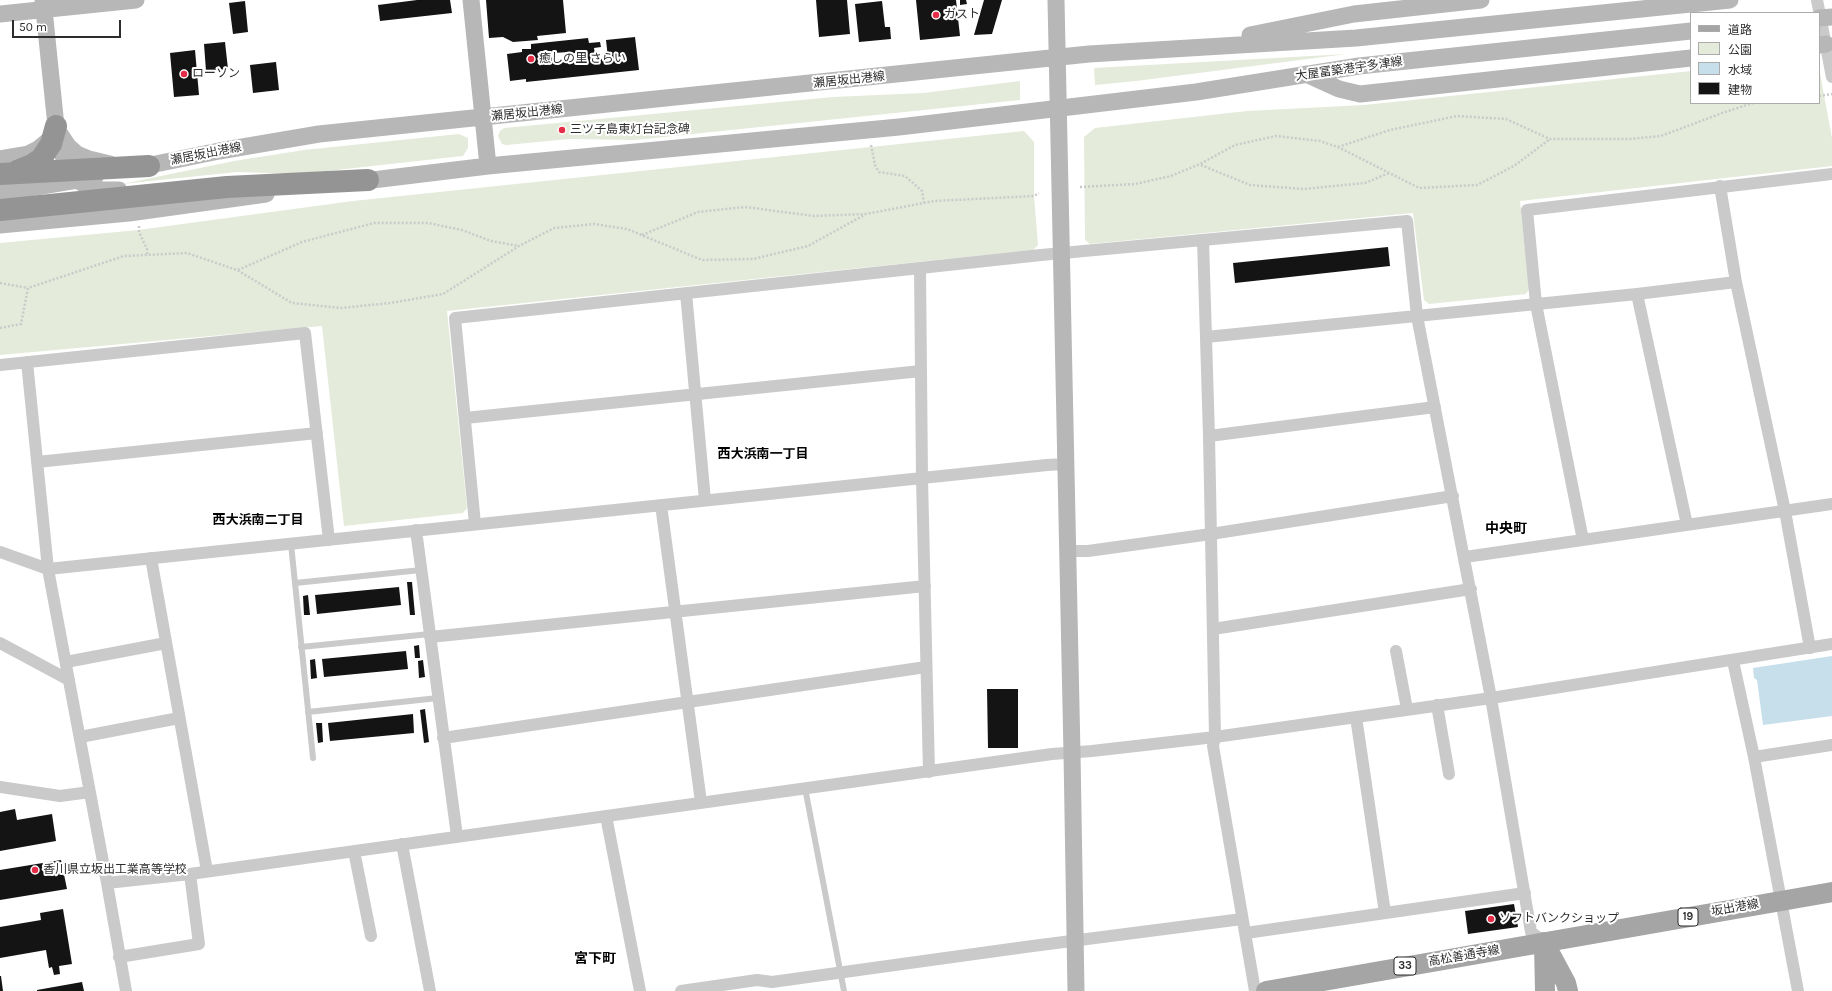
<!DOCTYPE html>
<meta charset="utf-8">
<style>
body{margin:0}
#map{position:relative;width:1832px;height:991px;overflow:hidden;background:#fff;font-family:Karla,"Noto Sans JP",sans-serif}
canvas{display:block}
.legend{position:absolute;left:1690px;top:12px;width:130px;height:92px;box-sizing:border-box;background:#fff;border:1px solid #ababab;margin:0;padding:5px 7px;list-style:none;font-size:12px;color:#2d2d2d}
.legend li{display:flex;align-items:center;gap:8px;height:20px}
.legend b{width:20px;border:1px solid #ababab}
.scale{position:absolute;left:12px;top:20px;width:109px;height:18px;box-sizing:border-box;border:2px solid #2d2d2d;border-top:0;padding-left:5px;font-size:12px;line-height:14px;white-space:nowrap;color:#2d2d2d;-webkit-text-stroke:3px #fff;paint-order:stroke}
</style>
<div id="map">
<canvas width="1832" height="991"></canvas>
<ul class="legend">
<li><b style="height:5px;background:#a5a5a5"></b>道路</li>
<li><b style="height:11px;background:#e4ebda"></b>公園</li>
<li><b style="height:11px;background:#c6dfeb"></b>水域</li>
<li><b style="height:11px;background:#141414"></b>建物</li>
</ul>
<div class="scale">50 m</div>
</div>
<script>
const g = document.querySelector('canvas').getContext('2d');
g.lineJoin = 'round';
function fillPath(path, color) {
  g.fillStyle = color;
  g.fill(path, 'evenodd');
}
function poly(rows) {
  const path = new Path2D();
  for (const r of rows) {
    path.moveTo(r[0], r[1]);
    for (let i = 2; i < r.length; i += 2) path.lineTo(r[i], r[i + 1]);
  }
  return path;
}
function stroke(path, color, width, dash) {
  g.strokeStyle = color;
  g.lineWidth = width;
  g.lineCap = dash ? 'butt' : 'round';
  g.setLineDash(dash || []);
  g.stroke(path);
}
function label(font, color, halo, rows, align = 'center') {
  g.font = font + ' Karla,"Noto Sans JP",sans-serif';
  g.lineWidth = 4;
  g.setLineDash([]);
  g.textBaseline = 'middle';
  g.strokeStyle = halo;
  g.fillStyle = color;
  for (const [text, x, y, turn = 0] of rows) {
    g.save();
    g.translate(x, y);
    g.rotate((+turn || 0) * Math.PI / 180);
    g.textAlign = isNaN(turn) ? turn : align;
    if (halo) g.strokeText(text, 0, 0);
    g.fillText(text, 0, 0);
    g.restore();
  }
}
fillPath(poly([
 [1347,54,1136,81,1095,85,1094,68],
 [1819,68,1832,138,1832,166,1520,201,1529,289,1526,294,1429,304,1424,300,1413,213,1090,244,1085,240,1084,137,1095,128,1247,111,1364,105,1691,71,1691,103,1819,103],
 [1020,81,1020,100,635,140,569,139,506,145,502,144,498,136,500,131,504,128,833,97,923,93],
 [1024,131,1034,142,1034,196,1038,245,1033,250,447,311,467,508,463,513,344,526,322,326,0,355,0,243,138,230,353,201],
 [459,134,468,138,468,148,463,156,300,174,237,172,122,184,234,161,304,150]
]), '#e4ebda');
fillPath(poly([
 [1832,656,1832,716,1763,725,1757,680,1754,678,1753,668]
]), '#c6dfeb');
fillPath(poly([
 [417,0,450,0,452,13,380,21,378,5],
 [486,0,563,0,566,33,537,36,538,40,513,42,503,37,489,38],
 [816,0,847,0,850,34,819,37],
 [916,0,956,0,960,36,920,40],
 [960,0,966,0,967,4,960,5],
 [984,0,1002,0,992,34,974,35],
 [245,1,248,32,233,34,229,3],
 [882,1,885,27,890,27,891,39,859,42,855,4],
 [635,37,639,70,526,82,526,79,510,81,507,54,522,52,522,49,531,49,531,44,588,38,589,43,600,42,601,47,594,48,596,60,608,58,606,40],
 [569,52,570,54,575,53,576,61,554,63,553,53],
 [225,42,228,69,206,71,204,44],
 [195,50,199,95,174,97,170,53],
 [276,62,279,90,253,93,250,65],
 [1388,247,1390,266,1235,283,1233,263],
 [407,582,412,582,415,615,410,615],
 [399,587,401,605,317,614,315,595],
 [308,595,310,615,304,615,303,596],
 [419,645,420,658,415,658,414,646],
 [406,651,408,669,324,677,322,659],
 [315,659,317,678,311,679,310,660],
 [423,660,425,677,419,678,418,661],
 [987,689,1018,689,1018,748,988,748],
 [425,709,429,742,424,743,420,710],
 [413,714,414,733,330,741,328,723],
 [316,723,322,723,323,742,318,743],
 [15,809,17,820,52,814,56,841,0,851,0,812],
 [61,860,67,889,0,900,0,870],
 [1514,904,1518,927,1468,934,1465,911],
 [63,909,72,964,59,966,60,974,54,975,52,967,49,968,46,950,0,958,0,927,41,920,40,913],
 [0,976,1,976,3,991,0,991],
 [82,982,84,991,37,991,37,990]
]), '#141414');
stroke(poly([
 [1819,96,1832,94],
 [871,145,875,165,879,172,905,176,922,191,924,203],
 [1338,147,1390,130,1457,116,1506,119,1550,139,1629,139,1661,136,1725,112,1753,103],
 [1201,165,1250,185,1304,189,1365,183,1389,173],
 [1080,187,1135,184,1171,176,1200,164,1235,145,1276,136,1320,141,1338,147,1419,188,1477,185,1514,166,1550,139],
 [139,226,139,232,147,249,147,255],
 [642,235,698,212,745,207,814,216,866,214],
 [238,270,302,242,374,223,428,223,462,230,491,241,519,246],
 [0,283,28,288],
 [0,328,21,324,28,288,124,256,187,253,237,270,292,303,341,308,390,303,443,294,519,246,554,228,594,224,627,229,702,260,753,259,808,246,866,214,934,201,1034,196,1039,193]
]), '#cacaca', 2.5, [2, 2]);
stroke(poly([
 [291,544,313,758],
 [295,583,421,570],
 [301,647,430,634],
 [308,712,438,698],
 [805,788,844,991]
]), '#cacaca', 6);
stroke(poly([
 [1817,0,1832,77],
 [1720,186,1736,282,1785,511,1810,648],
 [1203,240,1209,436,1215,737,1213,746,1255,991],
 [920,268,922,478,929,772],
 [686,293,705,500],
 [1637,294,1687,525],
 [1206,337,1637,294,1736,282],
 [27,362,48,569,107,883,126,991],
 [0,365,305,333,329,540],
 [465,418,921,371],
 [1209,436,1435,407],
 [37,462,317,433],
 [661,505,701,802],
 [475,524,455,318,1041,255,1407,221,1417,316,1491,698,1531,932,1544,942],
 [416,530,457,836],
 [1583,540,1536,304,1527,210,1832,174],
 [1068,551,1088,551,1211,534,1453,496],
 [0,552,48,569,1047,465,1066,464],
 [1465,557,1832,504],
 [151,558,207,871],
 [1213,629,1471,589],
 [430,637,925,586],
 [0,643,69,680],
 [1396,651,1407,709],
 [1733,661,1754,757,1798,991],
 [66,662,166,643],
 [1437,705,1449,774],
 [1356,717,1385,913],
 [80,737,179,718],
 [443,738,926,667],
 [1754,757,1832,745],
 [0,787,60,796,90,792],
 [606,816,640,991],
 [402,844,430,991],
 [354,851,371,936],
 [107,883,190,874,1052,754,1092,751,1215,737,1491,698,1832,644],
 [1246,933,1525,893],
 [119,957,199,944,190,874],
 [681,991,757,980,772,982,1025,947,1242,919]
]), '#cacaca', 12);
stroke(poly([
 [43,0,56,126,64,159,69,170,77,180,87,186,98,190,119,190],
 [471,0,488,166],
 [1056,0,1072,753,1076,991],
 [0,14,136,0],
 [1250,35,1354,14,1481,0],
 [1819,45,1826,44],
 [1306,74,1339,89,1360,94,1691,58],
 [60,134,68,146,77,154,89,159,110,164],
 [0,159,28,154,38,149,49,140],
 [136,168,219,151,319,134,1089,54,1356,38,1730,0],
 [356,182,488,166,899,127,1027,112,1196,92,1359,66,1691,31],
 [0,193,95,177],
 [0,225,129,213,266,194]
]), '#b7b7b7', 17);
stroke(poly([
 [1544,942,1566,983,1568,991],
 [1544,944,1545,991],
 [1266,991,1832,892]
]), '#a5a5a5', 20);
stroke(poly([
 [17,171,32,165,41,159,51,144,56,126],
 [0,174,149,166],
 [0,210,227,187,368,180]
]), '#949494', 22);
stroke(poly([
 [1819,18,1832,17]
]), '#b7b7b7', 17);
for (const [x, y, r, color] of [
 [936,15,4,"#e52d47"],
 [531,59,4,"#e52d47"],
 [184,74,4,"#e52d47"],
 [562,130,4,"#e52d47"],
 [35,870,4,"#e52d47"],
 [1491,919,4,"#e52d47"]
]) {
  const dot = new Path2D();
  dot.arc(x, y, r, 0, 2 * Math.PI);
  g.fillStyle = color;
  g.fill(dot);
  stroke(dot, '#fff', 1.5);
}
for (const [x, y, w] of [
 [1688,917,20],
 [1405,966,22]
]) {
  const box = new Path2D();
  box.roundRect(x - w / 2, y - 9, w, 18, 3);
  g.fillStyle = '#fff';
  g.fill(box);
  stroke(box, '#2d2d2d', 1);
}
label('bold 11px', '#2d2d2d', null, [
 ["19",1688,917],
 ["33",1405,966]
]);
label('12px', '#2d2d2d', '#fff', [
 ["ガスト",944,15],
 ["癒しの里 さらい",539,59],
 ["ローソン",192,74],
 ["三ツ子島東灯台記念碑",570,130],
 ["香川県立坂出工業高等学校",43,870],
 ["ソフトバンクショップ",1499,919]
], 'left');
label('12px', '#2d2d2d', '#fff', [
 ["大屋冨築港宇多津線",1349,69,-8],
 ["瀬居坂出港線",849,80,-6],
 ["瀬居坂出港線",527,113,-6],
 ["瀬居坂出港線",206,154,-11],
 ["坂出港線",1735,908,-10],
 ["高松善通寺線",1464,956,-10]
]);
label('bold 13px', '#000', '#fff', [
 ["西大浜南一丁目",763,454],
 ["西大浜南二丁目",258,520]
]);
label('bold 14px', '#000', '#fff', [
 ["中央町",1506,529],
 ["宮下町",595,959]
]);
</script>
